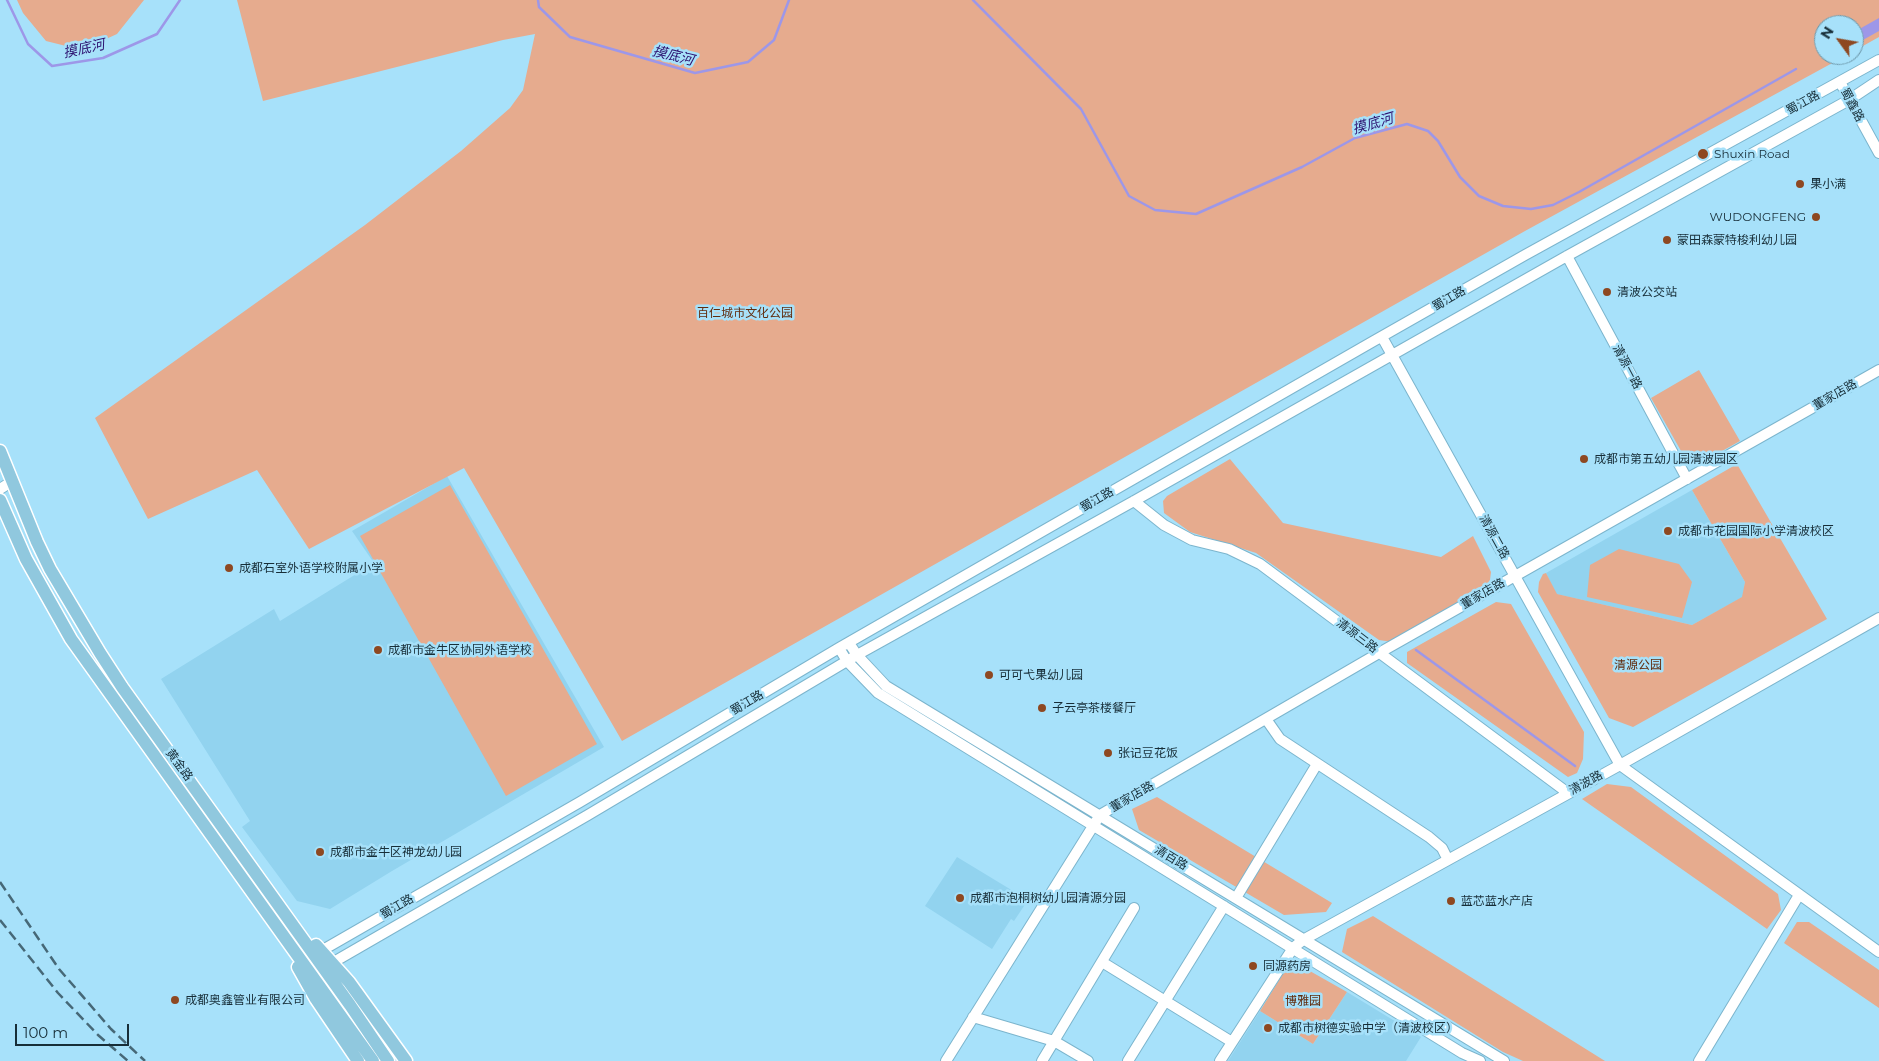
<!DOCTYPE html>
<meta charset="utf-8">
<style>
body{margin:0}
#map{position:relative;width:1879px;height:1061px;overflow:hidden;background:#a7e1fa;font-family:Montserrat,sans-serif}
canvas{display:block}
.north{position:absolute;left:1814px;top:15px;width:50px;height:50px;box-sizing:border-box;background:#a7e1fa;border:1px solid #6d99ac;border-radius:50%;rotate:302deg;font-size:14px;font-weight:700;line-height:20px;text-align:center;color:#172e38}
.north::after{content:'';display:block;margin:auto;width:18px;height:22px;background:#8e4821;clip-path:polygon(50% 0,100% 100%,50% 72%,0 100%)}
.scale{position:absolute;left:15px;top:1024px;width:114px;height:22px;box-sizing:border-box;border:2px solid #172e38;border-top:0;padding-left:6px;font-size:15px;line-height:18px;white-space:nowrap;color:#172e38;-webkit-text-stroke:4px #a7e1fa;paint-order:stroke}
</style>
<div id="map">
<canvas width="1879" height="1061"></canvas>
<div class="north">N</div>
<div class="scale">100 m</div>
</div>
<script>
const g = document.querySelector('canvas').getContext('2d');
g.lineJoin = 'round';
function fillPath(path, color) {
  g.fillStyle = color;
  g.fill(path, 'evenodd');
}
function poly(rows) {
  const path = new Path2D();
  for (const r of rows) {
    path.moveTo(r[0], r[1]);
    for (let i = 2; i < r.length; i += 2) path.lineTo(r[i], r[i + 1]);
  }
  return path;
}
function stroke(path, color, width, dash) {
  g.strokeStyle = color;
  g.lineWidth = width;
  g.lineCap = dash ? 'butt' : 'round';
  g.setLineDash(dash || []);
  g.stroke(path);
}
function label(font, color, halo, rows, align = 'center') {
  g.font = font + ' Montserrat,"Noto Sans SC",sans-serif';
  g.lineWidth = 5;
  g.setLineDash([]);
  g.textBaseline = 'middle';
  g.strokeStyle = halo;
  g.fillStyle = color;
  for (const [text, x, y, turn = 0] of rows) {
    g.save();
    g.translate(x, y);
    g.rotate((+turn || 0) * Math.PI / 180);
    g.textAlign = isNaN(turn) ? turn : align;
    if (halo) g.strokeText(text, 0, 0);
    g.fillText(text, 0, 0);
    g.restore();
  }
}
fillPath(poly([
 [447,476,604,747,392,871,330,909,297,901,242,827,250,821,161,679,274,609,280,621,374,563,352,531],
 [1692,490,1745,582,1743,597,1692,625,1556,594,1546,573],
 [957,857,1028,900,1014,921,1011,919,992,949,925,906],
 [1347,992,1421,1037,1406,1061,1228,1061,1260,1011,1313,1044]
]), '#92d3ef');
fillPath(poly([
 [17,0,144,0,117,34,82,50,46,41,23,13],
 [237,0,1879,0,1879,37,1854,51,1854,25,1824,25,1824,55,1847,55,1525,231,622,741,464,468,309,549,257,470,148,519,95,418,365,225,461,151,510,108,523,90,535,34,503,40,263,101],
 [1699,370,1740,441,1706,460,1685,458,1651,398],
 [1230,459,1283,523,1441,557,1473,536,1491,572,1489,588,1392,642,1379,640,1256,553,1190,532,1164,513,1163,501,1167,496],
 [1737,464,1827,619,1633,727,1609,718,1538,592,1539,582,1543,574,1546,573,1557,594,1692,625,1742,597,1745,582,1692,490],
 [450,485,597,744,506,796,360,536],
 [1619,549,1679,564,1692,582,1682,618,1587,597,1590,565],
 [1496,602,1511,604,1584,732,1583,759,1577,773,1568,777,1407,663,1407,652],
 [1607,784,1631,787,1778,894,1781,910,1767,929,1582,799],
 [1157,797,1332,903,1326,912,1284,915,1139,830,1132,809],
 [1373,916,1605,1061,1523,1061,1503,1052,1342,952,1347,929],
 [1797,922,1809,922,1879,970,1879,1008,1784,943],
 [1301,966,1347,992,1313,1044,1260,1011,1284,972]
]), '#e6ab8e');
fillPath(poly([
 [1879,18,1879,31,1854,45,1854,32]
]), '#9d97e8');
stroke(poly([
 [7,0,28,44,52,66,103,58,157,34,180,0],
 [538,0,539,7,570,37,695,73,748,62,774,40,789,0],
 [973,0,1081,109,1129,196,1155,210,1196,214,1302,167,1355,138,1407,124,1428,131,1438,141,1460,177,1479,196,1503,206,1531,209,1553,205,1579,192,1796,69],
 [1416,650,1575,766]
]), '#9d97e8', 2.5);
const minor = poly([
 [1840,82,1879,153],
 [1567,256,1687,479],
 [1382,337,1620,765,1879,952],
 [0,489,11,482],
 [1134,501,1164,525,1192,540,1229,549,1260,564,1568,793],
 [849,643,857,655,886,686,1504,1061],
 [839,648,847,661,878,693,1462,1053,1480,1061],
 [1266,719,1280,739,1429,837,1442,848,1448,860],
 [1236,898,1317,764],
 [321,951,580,802,839,648,1372,342,1525,255,1879,60],
 [1102,962,1232,1042],
 [332,963,588,815,857,655,1134,501,1567,256,1849,100,1879,80],
 [973,1017,1054,1041,1088,1061],
 [946,1061,1100,815,1379,653,1879,370],
 [1042,1061,1134,908],
 [1128,1061,1224,906],
 [1220,1061,1293,948,1303,940,1620,765,1879,618],
 [1699,1061,1799,895]
]);
const major = poly([
 [0,451,37,542,50,569,100,653,122,687,350,1005,388,1061],
 [0,500,26,559,71,639,373,1061],
 [316,945,349,982,406,1061],
 [298,967,316,999,358,1061]
]);
stroke(minor, '#7cb5cd', 12);
stroke(major, '#fff', 15);
stroke(minor, '#fff', 10);
stroke(major, '#90c8de', 12);
stroke(poly([
 [0,882,59,969,111,1029,145,1061],
 [0,920,58,993,98,1035,128,1061]
]), '#466877', 2.5, [10, 5]);
for (const [x, y, r, color] of [
 [1703,154,6,"#8e4821"],
 [1800,184,5,"#8e4821"],
 [1816,217,5,"#8e4821"],
 [1667,240,5,"#8e4821"],
 [1607,292,5,"#8e4821"],
 [1584,459,5,"#8e4821"],
 [1668,531,5,"#8e4821"],
 [229,568,5,"#8e4821"],
 [378,650,5,"#8e4821"],
 [989,675,5,"#8e4821"],
 [1042,708,5,"#8e4821"],
 [1108,753,5,"#8e4821"],
 [320,852,5,"#8e4821"],
 [960,898,5,"#8e4821"],
 [1451,901,5,"#8e4821"],
 [1253,966,5,"#8e4821"],
 [175,1000,5,"#8e4821"],
 [1268,1028,5,"#8e4821"]
]) {
  const dot = new Path2D();
  dot.arc(x, y, r, 0, 2 * Math.PI);
  g.fillStyle = color;
  g.fill(dot);
  stroke(dot, '#a7e1fa', 2);
}
label('12px', '#172e38', '#a7e1fa', [
 ["蜀江路",1803,103,-29],
 ["蜀鑫路",1852,105,62],
 ["蜀江路",1449,299,-30],
 ["清源一路",1627,367,62],
 ["董家店路",1835,395,-30],
 ["蜀江路",1097,500,-30],
 ["清源二路",1494,537,61],
 ["董家店路",1483,594,-30],
 ["清源三路",1357,636,37],
 ["蜀江路",747,703,-31],
 ["黄金路",179,765,54],
 ["清波路",1586,783,-29],
 ["董家店路",1132,797,-30],
 ["清百路",1171,858,31],
 ["蜀江路",397,907,-30]
]);
label('12px', '#172e38', '#a7e1fa', [
 ["Shuxin Road",1714,154],
 ["果小满",1810,184],
 ["WUDONGFENG",1806,217,"right"],
 ["蒙田森蒙特梭利幼儿园",1677,240],
 ["清波公交站",1617,292],
 ["成都市第五幼儿园清波园区",1594,459],
 ["成都市花园国际小学清波校区",1678,531],
 ["成都石室外语学校附属小学",239,568],
 ["成都市金牛区协同外语学校",388,650],
 ["可可弋果幼儿园",999,675],
 ["子云亭茶楼餐厅",1052,708],
 ["张记豆花饭",1118,753],
 ["成都市金牛区神龙幼儿园",330,852],
 ["成都市泡桐树幼儿园清源分园",970,898],
 ["蓝芯蓝水产店",1461,901],
 ["同源药房",1263,966],
 ["成都奥鑫管业有限公司",185,1000],
 ["成都市树德实验中学（清波校区）",1278,1028]
], 'left');
label('12px', '#622c0e', '#a7e1fa', [
 ["百仁城市文化公园",745,313],
 ["清源公园",1638,665],
 ["博雅园",1303,1001]
]);
label('italic 14px', '#2d1270', '#a7e1fa', [
 ["摸底河",84,49,-12],
 ["摸底河",673,56,14],
 ["摸底河",1373,124,-16]
]);
</script>
